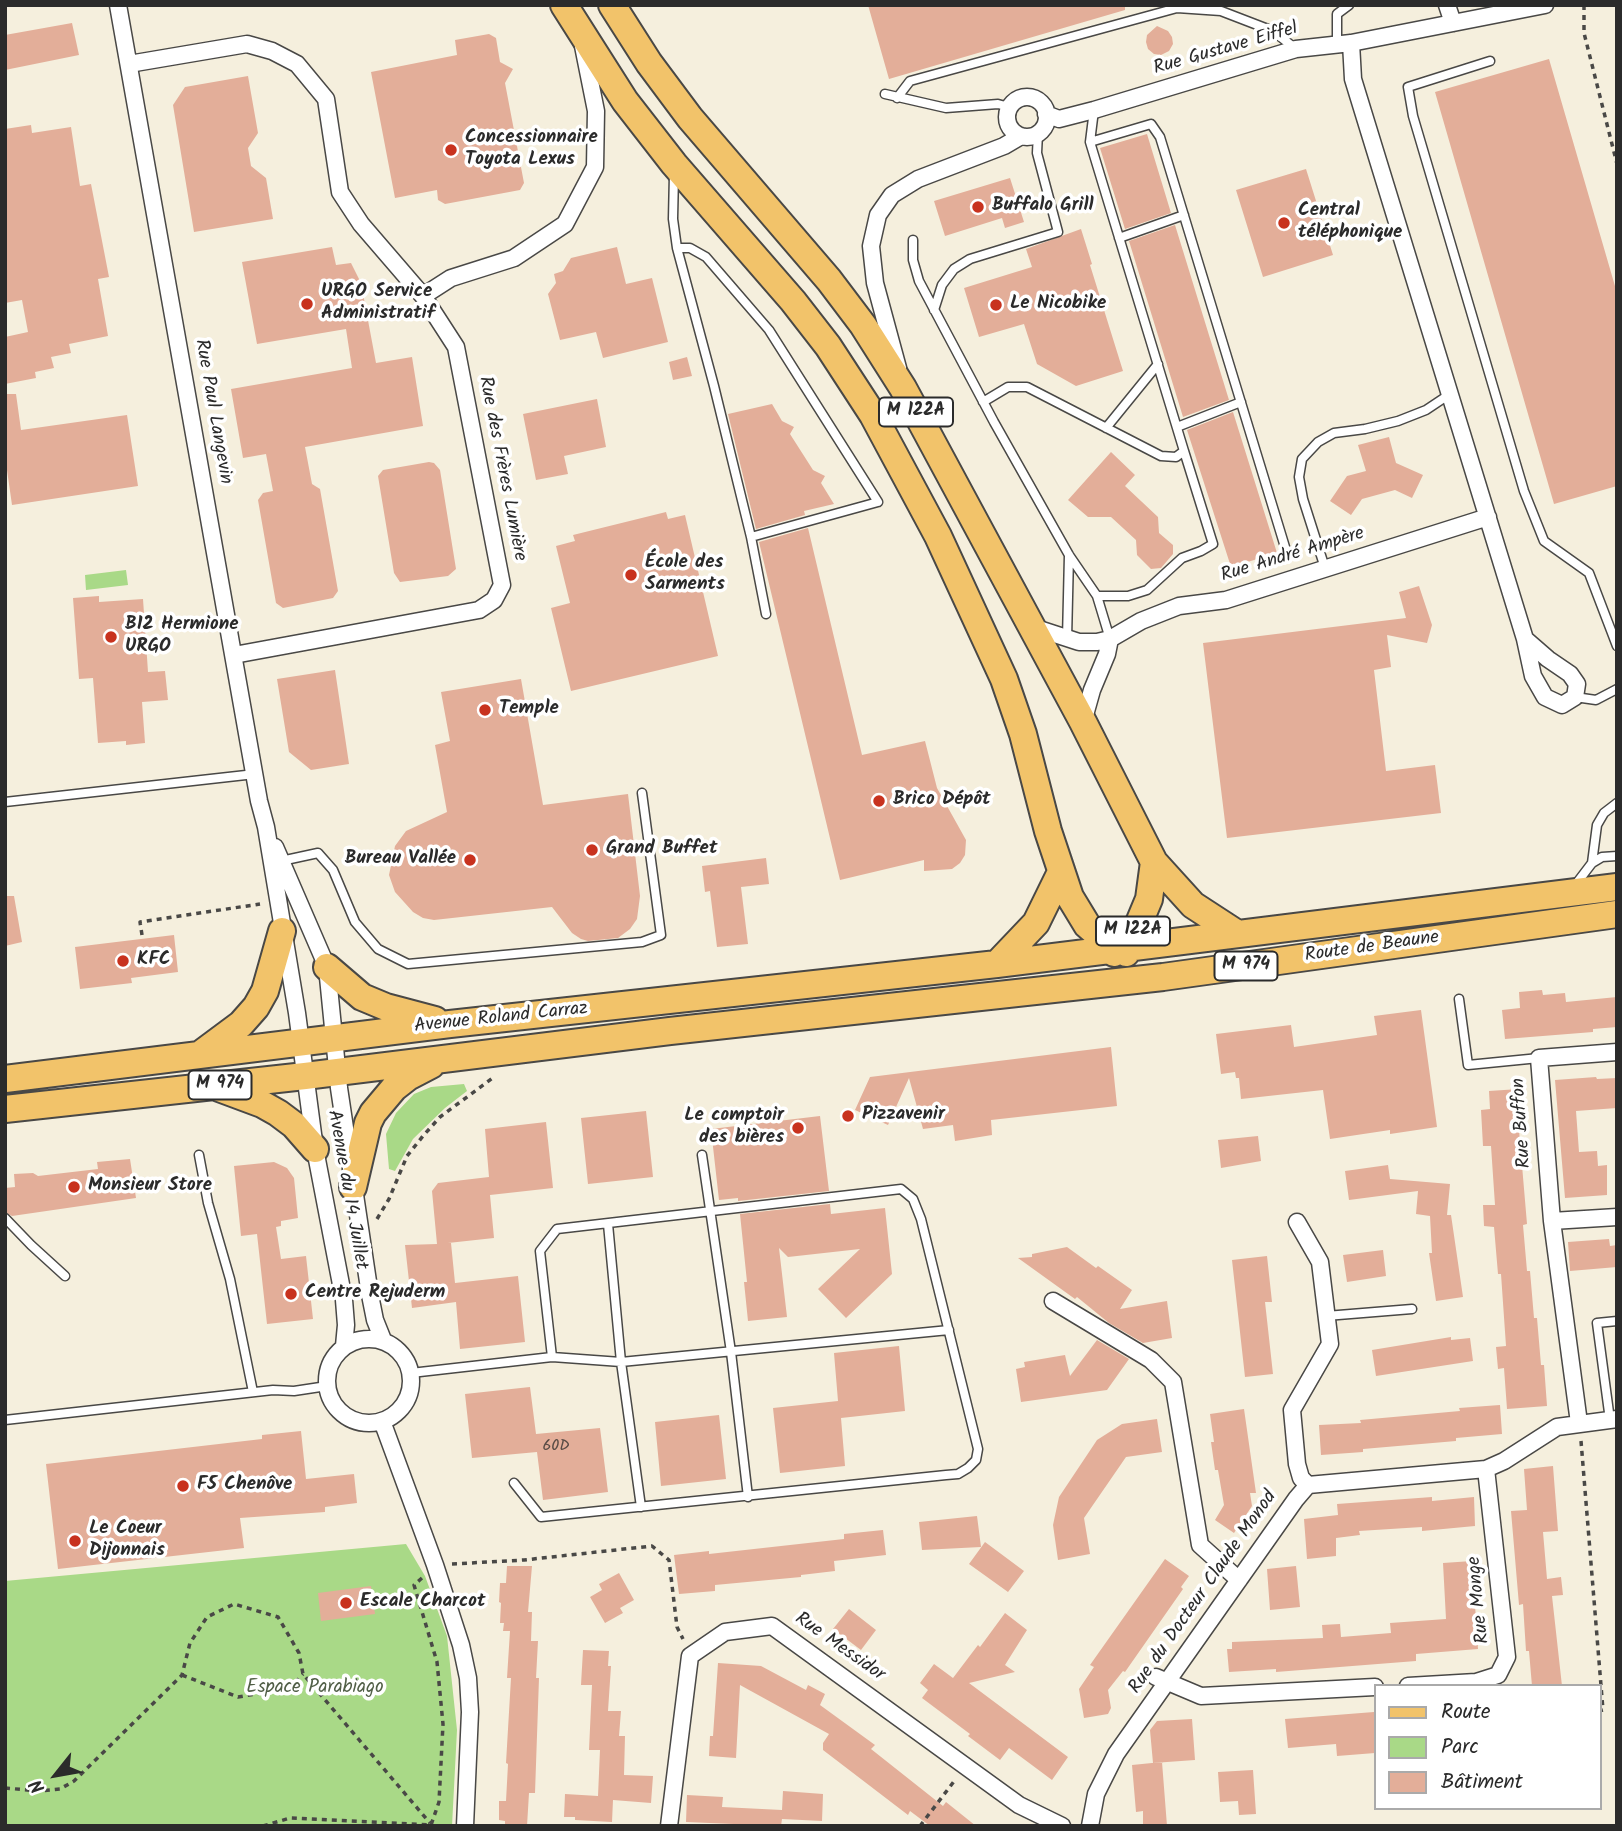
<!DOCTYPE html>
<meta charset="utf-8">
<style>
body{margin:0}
#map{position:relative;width:1622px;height:1831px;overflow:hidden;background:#f5efdd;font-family:Kalam,sans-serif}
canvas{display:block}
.frame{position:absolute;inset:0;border:7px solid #2b2b2b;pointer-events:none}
.legend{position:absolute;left:1374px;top:1684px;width:228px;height:126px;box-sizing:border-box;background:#fff;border:2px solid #aaa;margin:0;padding:9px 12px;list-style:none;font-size:21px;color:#2b2b2b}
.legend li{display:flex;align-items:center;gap:14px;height:35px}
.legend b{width:35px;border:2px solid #aaa}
.north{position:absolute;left:21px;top:1740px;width:70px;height:70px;-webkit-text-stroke:5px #fff;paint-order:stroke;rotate:239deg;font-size:19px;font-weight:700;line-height:28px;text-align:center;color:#2b2b2b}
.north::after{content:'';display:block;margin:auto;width:24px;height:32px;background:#2b2b2b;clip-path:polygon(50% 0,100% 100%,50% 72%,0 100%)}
</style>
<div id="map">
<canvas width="1622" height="1831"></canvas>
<div class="frame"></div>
<ul class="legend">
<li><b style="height:9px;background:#f2c36a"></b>Route</li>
<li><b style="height:19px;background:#a9d987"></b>Parc</li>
<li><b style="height:19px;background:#e3ae99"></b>Bâtiment</li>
</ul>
<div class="north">N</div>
</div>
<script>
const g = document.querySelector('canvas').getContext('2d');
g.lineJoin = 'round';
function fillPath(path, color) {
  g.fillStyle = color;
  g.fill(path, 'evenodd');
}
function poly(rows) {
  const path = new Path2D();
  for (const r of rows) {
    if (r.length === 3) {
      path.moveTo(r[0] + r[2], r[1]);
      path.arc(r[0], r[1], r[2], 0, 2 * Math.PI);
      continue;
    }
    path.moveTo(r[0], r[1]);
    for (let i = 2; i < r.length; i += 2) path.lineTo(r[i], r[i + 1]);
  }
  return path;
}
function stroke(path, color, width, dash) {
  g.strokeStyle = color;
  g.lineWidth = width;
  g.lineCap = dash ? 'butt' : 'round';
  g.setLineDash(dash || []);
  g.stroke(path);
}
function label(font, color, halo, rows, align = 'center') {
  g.font = font + ' Kalam,sans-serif';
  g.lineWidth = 7;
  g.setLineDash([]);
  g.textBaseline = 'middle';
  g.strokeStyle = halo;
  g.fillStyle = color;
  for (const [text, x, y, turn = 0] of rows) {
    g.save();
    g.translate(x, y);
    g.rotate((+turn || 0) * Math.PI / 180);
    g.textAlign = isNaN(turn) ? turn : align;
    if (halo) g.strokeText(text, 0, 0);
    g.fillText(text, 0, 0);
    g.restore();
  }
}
fillPath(poly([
 [126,570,128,585,86,590,85,575],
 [464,1084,467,1091,445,1108,413,1139,395,1171,389,1169,386,1134,396,1113,414,1094,431,1087],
 [406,1544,425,1576,447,1636,457,1730,452,1826,5,1826,5,1581]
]), '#a9d987');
fillPath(poly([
 [868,5,1125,5,1125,10,889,79],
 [72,23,79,55,5,70,5,35],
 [1157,26,1168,31,1172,37,1173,44,1169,51,1161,55,1154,54,1148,49,1146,42,1147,35],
 [489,34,496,38,500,62,513,69,505,83,524,183,520,190,445,204,438,200,437,190,395,198,371,72,457,55,455,40],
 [1549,59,1617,293,1617,486,1554,504,1435,92],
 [248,76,258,133,248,148,251,166,266,178,273,219,194,232,173,105,185,87],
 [31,125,32,133,71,127,80,186,91,184,109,277,98,279,108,336,69,344,71,353,51,357,54,368,35,372,36,378,5,384,5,337,28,332,22,300,5,303,5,129],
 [1147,134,1171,213,1125,229,1100,148],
 [1306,169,1333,255,1263,277,1236,190],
 [1010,178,1024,222,1005,228,1002,218,945,236,934,201],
 [1175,225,1229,400,1183,417,1129,241],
 [1081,229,1092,264,1090,265,1123,371,1076,386,1037,364,1024,324,979,337,964,288,1032,267,1026,249],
 [332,247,336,265,351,263,361,283,376,363,412,357,423,426,305,447,312,484,320,489,338,591,333,598,283,608,276,603,258,500,263,493,273,491,266,454,243,458,231,389,352,368,346,329,257,344,242,262],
 [617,247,626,284,652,278,668,342,603,358,596,332,560,340,548,294,556,283,554,274,563,271,571,258],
 [687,357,692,376,673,380,669,362],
 [5,394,16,394,21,430,127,415,138,486,12,505,5,456],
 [597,399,606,447,564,456,568,474,536,480,523,414],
 [772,404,782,421,794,427,790,434,813,470,825,476,821,483,834,504,804,511,805,515,756,529,728,414],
 [1233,412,1277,553,1231,567,1187,430],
 [1389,437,1396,463,1423,475,1412,498,1395,490,1362,499,1351,515,1330,501,1347,476,1366,471,1358,445],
 [1111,452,1135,475,1125,486,1158,517,1159,533,1173,545,1173,554,1161,568,1151,569,1137,555,1136,540,1111,517,1088,517,1068,500],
 [429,462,434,463,440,470,456,569,448,576,400,582,394,573,378,476,383,470],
 [666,512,668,519,685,515,718,656,571,691,551,608,570,603,556,546,575,541,573,535],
 [808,528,862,755,925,741,937,788,966,840,965,855,960,863,952,869,924,871,924,860,840,880,759,542],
 [1419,586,1432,625,1427,643,1387,635,1391,667,1374,670,1386,771,1435,765,1441,813,1227,838,1203,643,1406,618,1399,592],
 [99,596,99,602,143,599,148,672,165,671,168,700,142,702,145,743,126,745,126,741,98,743,93,678,79,679,73,598],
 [335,670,349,764,311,770,289,752,277,679],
 [521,679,543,805,628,794,640,896,637,919,630,929,618,938,588,941,581,939,572,933,552,907,434,920,423,918,413,912,395,892,389,875,395,846,406,831,447,812,435,745,450,741,441,692],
 [766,858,769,884,741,887,748,944,717,947,710,891,705,892,702,866],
 [5,896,14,896,22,942,5,946],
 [174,935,178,972,131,978,132,983,80,989,75,947],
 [1542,990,1543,995,1565,993,1566,1002,1617,997,1617,1027,1593,1029,1593,1032,1505,1039,1502,1010,1520,1008,1519,992],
 [1421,1010,1437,1127,1390,1134,1390,1130,1330,1139,1323,1090,1241,1099,1239,1078,1236,1078,1235,1072,1221,1074,1216,1034,1291,1025,1294,1047,1377,1035,1374,1016],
 [1111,1047,1117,1106,991,1120,992,1135,955,1141,953,1125,923,1129,909,1078,888,1125,855,1110,870,1077],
 [1596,1077,1597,1079,1617,1078,1617,1108,1576,1111,1579,1152,1597,1151,1598,1166,1607,1165,1607,1195,1565,1198,1555,1080],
 [1519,1089,1522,1130,1519,1130,1527,1224,1523,1225,1527,1271,1530,1271,1534,1318,1537,1318,1541,1365,1544,1365,1547,1406,1507,1409,1504,1368,1498,1369,1496,1347,1506,1346,1501,1274,1498,1274,1494,1227,1484,1226,1483,1205,1495,1205,1491,1146,1483,1146,1481,1110,1490,1109,1489,1091],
 [646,1111,653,1177,588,1184,581,1118],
 [820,1116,829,1191,738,1201,738,1198,719,1200,711,1129],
 [546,1122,553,1188,490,1195,494,1238,448,1243,451,1243,455,1283,518,1276,525,1342,460,1349,456,1302,412,1308,405,1245,437,1244,432,1191,438,1183,489,1177,485,1129],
 [1258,1136,1261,1161,1221,1168,1218,1140],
 [130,1159,136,1198,12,1216,5,1212,5,1188,15,1187,14,1174,33,1173,38,1176,98,1169,97,1162],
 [274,1162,287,1168,294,1178,298,1218,281,1221,281,1226,276,1227,281,1259,306,1256,313,1319,267,1324,257,1234,241,1236,234,1166],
 [1388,1165,1390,1179,1450,1184,1447,1215,1451,1215,1463,1297,1436,1301,1429,1253,1432,1253,1430,1216,1416,1214,1418,1191,1349,1200,1345,1171],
 [830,1204,831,1214,885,1208,892,1274,846,1318,818,1289,860,1249,788,1257,779,1248,787,1317,748,1321,744,1282,747,1282,740,1214],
 [1609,1239,1610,1246,1617,1245,1617,1267,1570,1271,1568,1242],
 [1067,1247,1096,1268,1098,1266,1132,1290,1120,1309,1167,1301,1172,1338,1143,1343,1109,1323,1077,1297,1075,1299,1018,1258,1032,1257,1032,1254],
 [1383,1250,1386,1276,1347,1282,1343,1255],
 [1267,1256,1272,1302,1265,1302,1273,1374,1245,1377,1232,1260],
 [1451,1337,1451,1340,1470,1338,1473,1361,1376,1376,1372,1350],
 [1097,1340,1129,1359,1107,1390,1021,1402,1016,1369,1025,1367,1024,1362,1065,1355,1070,1376],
 [899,1346,905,1411,841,1418,845,1466,780,1473,773,1408,838,1401,834,1353],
 [530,1387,536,1434,600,1428,608,1492,543,1500,537,1452,472,1458,465,1394],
 [1500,1405,1502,1434,1456,1438,1456,1441,1363,1449,1363,1452,1321,1455,1319,1425,1361,1423,1360,1420,1460,1411,1459,1408],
 [1244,1409,1256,1493,1250,1493,1252,1506,1234,1533,1215,1520,1224,1505,1218,1470,1215,1470,1211,1442,1214,1442,1210,1414],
 [719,1415,726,1479,661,1486,655,1422],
 [1157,1419,1162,1452,1126,1457,1084,1518,1090,1554,1058,1560,1053,1525,1059,1497,1097,1440,1122,1424],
 [301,1431,306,1479,354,1474,357,1503,325,1507,325,1512,240,1518,244,1548,58,1569,46,1464,262,1439,262,1435],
 [1553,1466,1558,1531,1543,1532,1547,1579,1561,1577,1563,1595,1552,1596,1562,1686,1532,1686,1529,1651,1526,1651,1523,1604,1519,1605,1511,1511,1527,1510,1524,1469],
 [1432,1497,1432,1501,1474,1497,1475,1526,1422,1531,1422,1527,1359,1531,1360,1535,1336,1538,1336,1556,1307,1559,1304,1519,1338,1515,1337,1504],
 [977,1516,981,1547,922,1550,919,1522],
 [883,1530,886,1555,834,1561,835,1571,801,1575,801,1577,715,1585,715,1591,679,1594,674,1555,709,1551,709,1554,844,1539,844,1534],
 [985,1542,1024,1571,1008,1592,969,1564],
 [1165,1559,1189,1576,1181,1587,1183,1589,1125,1672,1123,1671,1108,1690,1111,1708,1108,1714,1084,1718,1079,1689,1094,1667,1090,1665],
 [1472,1561,1478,1649,1416,1654,1416,1661,1276,1672,1276,1669,1229,1672,1227,1649,1232,1649,1232,1642,1323,1638,1322,1625,1340,1624,1341,1637,1391,1633,1390,1623,1446,1619,1443,1563],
 [507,1566,532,1566,528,1612,532,1612,531,1641,538,1641,536,1678,539,1678,535,1793,529,1793,527,1826,505,1826,505,1821,499,1820,499,1801,506,1801,508,1764,506,1763,511,1678,507,1678,510,1631,503,1631,504,1623,500,1623,501,1603,499,1602,500,1583,506,1583],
 [1296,1566,1300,1607,1270,1610,1267,1569],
 [619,1573,634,1600,620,1608,623,1613,605,1623,590,1597,602,1590,599,1584],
 [371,1586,375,1614,321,1621,318,1593],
 [849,1609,876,1630,861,1650,833,1629],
 [1005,1613,1027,1630,1005,1665,1015,1672,969,1683,1068,1757,1052,1780,1009,1748,1000,1760,968,1736,970,1734,922,1698,928,1690,920,1683,934,1664,953,1678,978,1645,980,1647],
 [583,1650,609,1651,608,1666,611,1666,608,1711,621,1711,619,1736,625,1736,624,1775,653,1776,651,1803,613,1800,612,1822,575,1820,575,1817,564,1817,565,1794,598,1796,600,1750,589,1750,592,1685,581,1685],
 [718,1663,761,1666,806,1690,808,1685,825,1694,820,1705,875,1745,871,1749,943,1806,946,1802,976,1826,930,1826,910,1811,908,1815,823,1750,823,1743,829,1734,740,1685,736,1758,709,1756,710,1736,713,1736],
 [1374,1712,1375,1753,1337,1756,1336,1744,1288,1748,1285,1719],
 [1192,1719,1195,1760,1153,1763,1150,1730,1157,1721],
 [1162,1762,1167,1826,1143,1826,1143,1811,1136,1812,1132,1765],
 [1253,1770,1256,1814,1239,1815,1238,1801,1220,1802,1218,1772],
 [783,1791,823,1794,822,1821,782,1819,781,1826,686,1822,687,1795,723,1797,722,1807,782,1810]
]), '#e3ae99');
const service = poly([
 [1337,44,1337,14,1349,5],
 [1490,61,1408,87,1413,116,1524,491,1544,541,1589,573,1617,646],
 [885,94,946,108,998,104,1009,107],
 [897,98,910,81,1177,8,1221,11,1273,31,1296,49],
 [1090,142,1151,124,1160,137,1285,547],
 [674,174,673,219,677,248,714,386,751,537,766,614],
 [1119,238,1184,215],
 [913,240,913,260,919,281,994,422,1069,555,1097,596,1110,639],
 [677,248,690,248,706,257,769,330,878,502,751,537],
 [934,310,942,285,954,269,970,259,1058,232,1037,153,1038,133],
 [983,402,1008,387,1027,387,1161,456,1176,457,1184,451,1090,142,1094,110],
 [1177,427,1241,402],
 [1106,428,1158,364],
 [1325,568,1303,499,1299,477,1302,459,1318,442,1334,433,1365,429,1398,421,1426,410,1450,394],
 [1097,596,1128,596,1147,590,1182,558,1201,551,1213,544,1184,451],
 [1067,639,1069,555],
 [1575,697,1596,700,1617,689],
 [5,802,255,774],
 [281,861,318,853,333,870,355,922,378,949,408,964,642,942,661,935,642,793],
 [1592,863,1597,825,1604,813,1617,803],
 [1576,884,1592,863,1602,857,1617,856],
 [1459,999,1468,1065,1539,1058],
 [199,1155,208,1203,230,1279,253,1392],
 [702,1155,731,1352,748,1497],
 [5,1218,31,1245,65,1276],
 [608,1224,621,1362,641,1507],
 [1326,1316,1412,1309],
 [411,1373,552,1357,621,1362,949,1330],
 [5,1420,273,1390,294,1391,327,1386],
 [1610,1420,1597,1323,1617,1321],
 [514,1483,541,1517,946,1475,958,1474,968,1468,976,1460,978,1449,921,1219,913,1199,901,1189,557,1229,540,1251,552,1357]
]);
const minor = poly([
 [118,5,259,801,266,827,297,1013,315,1149,344,1300,346,1325,344,1346],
 [1447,5,1453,23],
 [1351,43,1353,79,1525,639,1533,676,1545,697,1562,705,1575,697,1577,684,1570,674,1548,659,1525,639],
 [129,64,247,44,272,51,297,64,326,99,340,192,361,224,423,296,456,347,502,585,494,600,479,610,234,655],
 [1027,117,20],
 [1046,114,1059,119,1094,110,1296,49,1351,43,1545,5],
 [423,296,451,278,514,258,565,224,595,167,596,111,583,46],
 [898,368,875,283,871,246,878,215,892,195,918,179,1004,146,1021,136],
 [1033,627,1079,642,1097,642,1110,639,1141,621,1179,606,1226,600,1488,517],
 [1083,722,1092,690,1107,654,1110,639],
 [275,847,327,967,339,1088,370,1295,375,1320,383,1340],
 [1552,1221,1617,1217],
 [1297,1222,1320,1262,1330,1344,1292,1410,1297,1464,1301,1478,1308,1485],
 [1053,1301,1151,1360,1173,1382,1200,1545,1239,1580],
 [369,1381,42],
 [382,1421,435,1565,461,1645,468,1678,470,1712,465,1826],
 [1579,1423,1552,1221,1539,1058,1617,1052],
 [1156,1677,1201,1696,1375,1687],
 [1408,1686,1476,1682,1498,1675,1507,1657,1486,1469],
 [669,1826,690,1656,725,1632,772,1626,1019,1805,1062,1826],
 [1090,1826,1096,1794,1116,1754,1296,1499,1308,1485,1486,1469,1504,1461,1557,1427,1617,1419]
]);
const primary = poly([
 [564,5,625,101,674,164,793,301,828,346,873,415,938,536,1004,679,1023,734,1048,831,1070,897,1087,925,1102,938,1126,953],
 [612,5,649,63,690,118,829,280,863,325,903,388,1083,722,1154,862,1193,905,1236,933],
 [1114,953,1139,923,1149,899,1154,862],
 [997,964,1036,923,1061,872],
 [327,967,362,997,386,1007,435,1020],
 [202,1053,241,1024,256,1007,265,991,282,931],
 [5,1079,450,1024,997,964,1617,887],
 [219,1088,262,1104,278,1113,294,1125,315,1149],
 [5,1109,305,1076,670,1031,1163,977,1617,914],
 [353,1187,368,1123,373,1113,394,1088,408,1077,431,1065]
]);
stroke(service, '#494846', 11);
stroke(minor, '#494846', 19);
stroke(primary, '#494846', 30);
stroke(poly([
 [1584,5,1584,33,1617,164],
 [142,935,140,922,260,904],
 [377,1219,389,1199,407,1156,423,1136,440,1117,494,1077],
 [1581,1441,1603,1710,1599,1711],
 [452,1564,524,1560,652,1546,669,1560,677,1627,683,1639],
 [182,1675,238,1697,273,1691,294,1684,303,1674],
 [5,1788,39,1791,60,1789,74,1781,182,1675,190,1643,207,1617,234,1604,278,1617,299,1653,303,1674,430,1823],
 [263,1826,290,1818,431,1825,439,1802,443,1724,437,1662,414,1585,422,1578],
 [920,1826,955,1780]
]), '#494846', 3.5, [5, 5]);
stroke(service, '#fff', 8);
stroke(minor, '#fff', 16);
stroke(primary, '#f2c36a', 26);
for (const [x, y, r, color] of [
 [451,150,7,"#c8321e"],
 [978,207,7,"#c8321e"],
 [1284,223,7,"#c8321e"],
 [307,304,7,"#c8321e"],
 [996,305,7,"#c8321e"],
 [631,575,7,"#c8321e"],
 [111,637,7,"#c8321e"],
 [485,710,7,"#c8321e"],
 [879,801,7,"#c8321e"],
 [592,850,7,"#c8321e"],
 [470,860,7,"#c8321e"],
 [123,961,7,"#c8321e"],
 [848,1116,7,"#c8321e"],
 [798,1128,7,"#c8321e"],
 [74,1187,7,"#c8321e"],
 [291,1294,7,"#c8321e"],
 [183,1486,7,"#c8321e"],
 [75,1541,7,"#c8321e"],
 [346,1603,7,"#c8321e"]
]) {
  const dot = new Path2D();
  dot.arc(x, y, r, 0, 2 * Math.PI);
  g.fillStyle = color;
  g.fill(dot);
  stroke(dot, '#fff', 2.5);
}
label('16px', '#594c46', null, [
 ["60D",556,1447]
]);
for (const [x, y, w] of [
 [916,412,74],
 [1133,931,74],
 [1246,966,63],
 [220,1085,63]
]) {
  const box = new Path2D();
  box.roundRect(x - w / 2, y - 14.5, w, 29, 5);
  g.fillStyle = '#fff';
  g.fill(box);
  stroke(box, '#2b2b2b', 2);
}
label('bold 18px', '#2b2b2b', null, [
 ["M 122A",916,412],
 ["M 122A",1133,931],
 ["M 974",1246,966],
 ["M 974",220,1085]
]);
label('19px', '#2b2b2b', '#fff', [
 ["Rue Gustave Eiffel",1226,50,-16],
 ["Rue Paul Langevin",212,412,80],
 ["Rue des Frères Lumière",501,469,79],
 ["Rue André Ampère",1293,556,-17],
 ["Route de Beaune",1372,948,-8],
 ["Avenue Roland Carraz",501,1019,-6],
 ["Rue Buffon",1523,1123,-94],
 ["Avenue du 14 Juillet",346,1190,80],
 ["Rue du Docteur Claude Monod",1204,1593,-55],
 ["Rue Monge",1480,1600,-96],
 ["Rue Messidor",839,1648,35]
]);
label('bold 19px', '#2b2b2b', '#fff', [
 ["Concessionnaire",465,139],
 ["Toyota Lexus",465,161],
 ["Buffalo Grill",992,207],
 ["Central",1298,212],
 ["téléphonique",1298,234],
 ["URGO Service",321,293],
 ["Administratif",321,315],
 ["Le Nicobike",1010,305],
 ["École des",645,564],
 ["Sarments",645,586],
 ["B12 Hermione",125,626],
 ["URGO",125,648],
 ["Temple",499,710],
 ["Brico Dépôt",893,801],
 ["Grand Buffet",606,850],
 ["Bureau Vallée",456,860,"right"],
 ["KFC",137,961],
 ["Pizzavenir",862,1116],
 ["Le comptoir",784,1117,"right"],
 ["des bières",784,1139,"right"],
 ["Monsieur Store",88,1187],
 ["Centre Rejuderm",305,1294],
 ["F5 Chenôve",197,1486],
 ["Le Coeur",89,1530],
 ["Dijonnais",89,1552],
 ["Escale Charcot",360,1603]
], 'left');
label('19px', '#515f47', '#fff', [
 ["Espace Parabiago",315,1689]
]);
</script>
